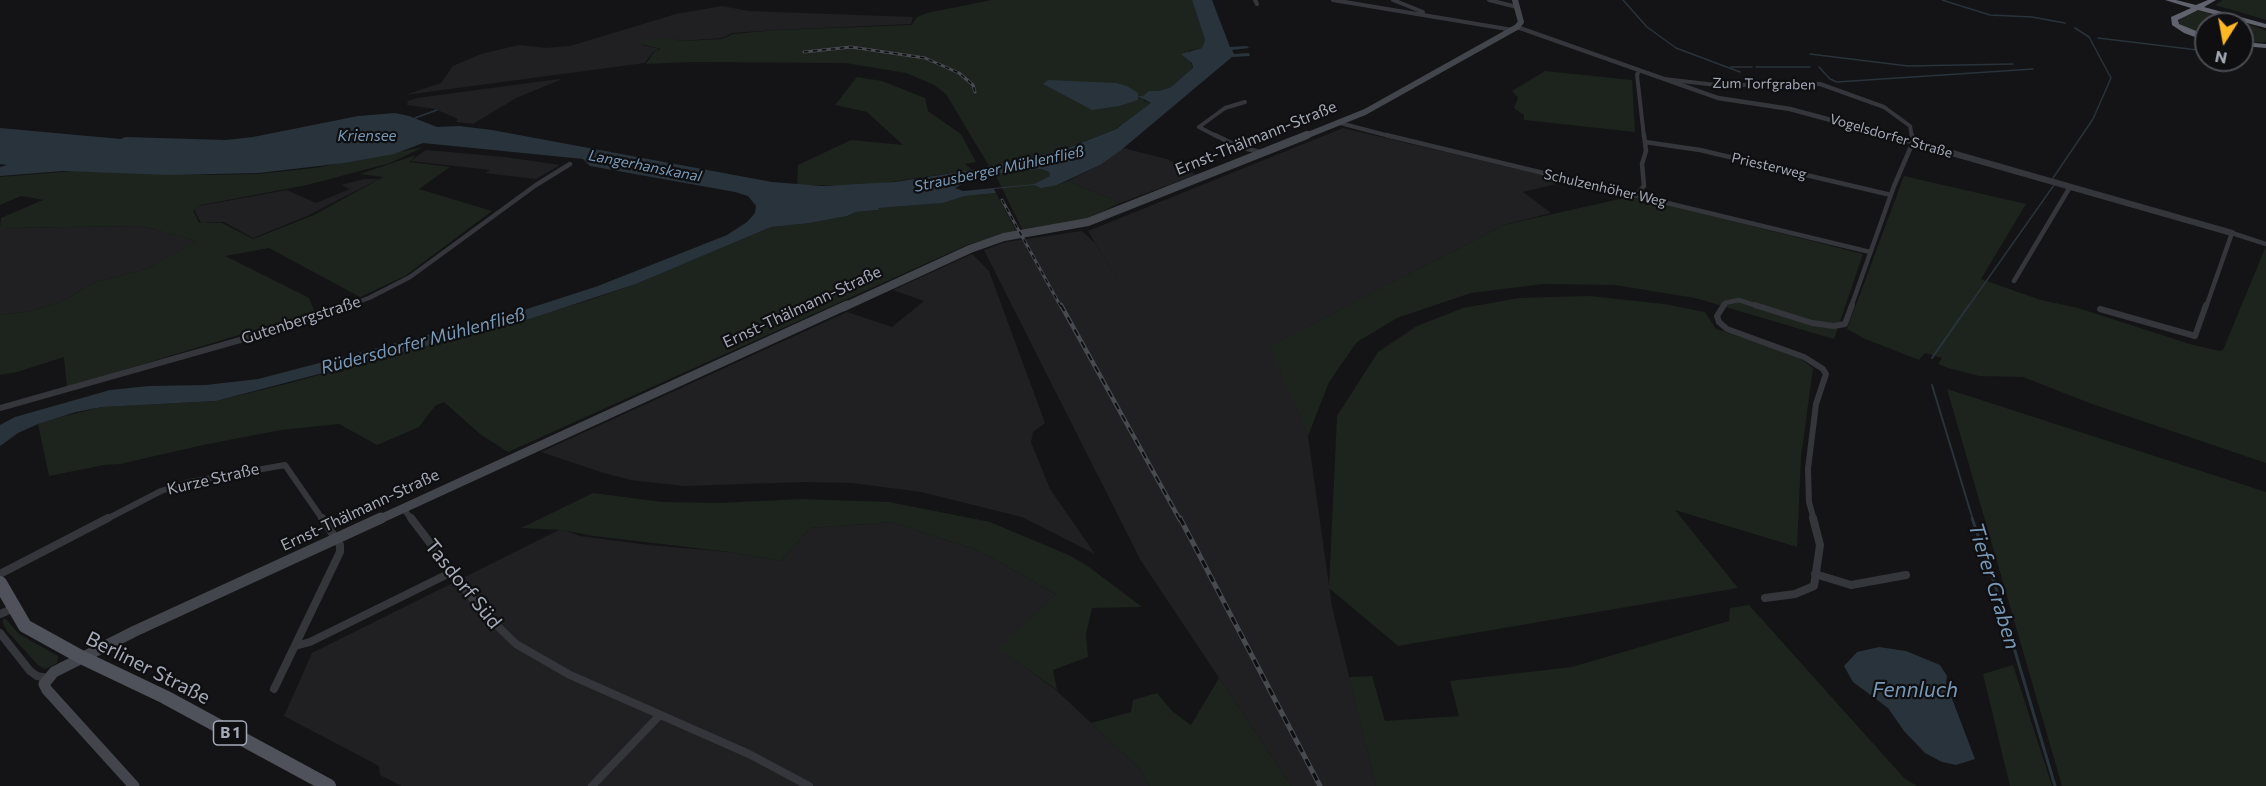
<!DOCTYPE html>
<meta charset="utf-8">
<style>
body{margin:0}
#map{position:relative;width:2266px;height:786px;overflow:hidden;background:#141416;font-family:Commissioner,sans-serif}
canvas{display:block}
.north{position:absolute;left:2194px;top:12px;width:60px;height:60px;box-sizing:border-box;background:#0f0f11;border:2px solid #4b4d54;border-radius:50%;rotate:191deg;font-size:16px;font-weight:700;line-height:24px;text-align:center;color:#a4aab8}
.north::after{content:'';display:block;margin:auto;width:21px;height:27px;background:#ffb723;clip-path:polygon(50% 0,100% 100%,50% 72%,0 100%)}
</style>
<div id="map">
<canvas width="2266" height="786"></canvas>
<div class="north">N</div>
</div>
<script>
const g = document.querySelector('canvas').getContext('2d');
g.lineJoin = 'round';
function fillPath(path, color) {
  g.fillStyle = color;
  g.fill(path, 'evenodd');
}
function poly(rows) {
  const path = new Path2D();
  for (const r of rows) {
    path.moveTo(r[0], r[1]);
    for (let i = 2; i < r.length; i += 2) path.lineTo(r[i], r[i + 1]);
  }
  return path;
}
function stroke(path, color, width, dash) {
  g.strokeStyle = color;
  g.lineWidth = width;
  g.lineCap = dash ? 'butt' : 'round';
  g.setLineDash(dash || []);
  g.stroke(path);
}
function label(font, color, halo, rows, align = 'center') {
  g.font = font + ' Commissioner,sans-serif';
  g.lineWidth = 4.5;
  g.setLineDash([]);
  g.textBaseline = 'middle';
  g.strokeStyle = halo;
  g.fillStyle = color;
  for (const [text, x, y, turn = 0] of rows) {
    g.save();
    g.translate(x, y);
    g.rotate((+turn || 0) * Math.PI / 180);
    g.textAlign = isNaN(turn) ? turn : align;
    if (halo) g.strokeText(text, 0, 0);
    g.fillText(text, 0, 0);
    g.restore();
  }
}
fillPath(poly([
 [722,6,749,11,913,17,911,24,776,30,732,33,722,38,681,41,669,38,642,45,660,49,653,52,645,63,405,95,441,83,453,66,481,54,519,45,546,48,570,46,676,14],
 [559,79,560,80,516,98,473,124,456,122,458,119,435,109,407,105,408,101,417,98],
 [1343,128,1568,181,1523,192,1551,213,1504,225,1271,346,1308,436,1332,607,1376,786,1291,786,1141,561,984,250,1006,242,1082,231,1095,243,1125,292,1088,231],
 [1123,148,1167,159,1196,175,1120,203,1068,181,1100,165],
 [426,150,505,157,560,165,536,179,485,173,490,170,410,161],
 [364,179,379,179,307,216,253,238,224,222,201,223,194,209,199,206,287,190,316,203,350,189,341,185],
 [141,226,198,241,146,269,96,282,61,302,31,311,0,315,0,228],
 [972,254,989,271,1045,423,1033,432,1031,442,1050,489,1095,554,1022,517,921,492,852,483,805,482,684,486,631,480,604,473,541,452,847,312,892,327,924,301,893,290],
 [892,522,980,551,1056,594,1000,649,1057,691,1138,767,1150,786,402,786,380,775,379,766,284,716,312,653,561,529,580,536,649,545,729,552,781,561,810,528]
]), '#202023');
fillPath(poly([
 [992,0,1192,0,1205,40,1202,48,1188,51,1193,69,1171,87,1159,91,1149,91,1143,97,1144,101,1151,103,1150,105,1115,129,1063,150,989,166,946,94,934,85,906,73,845,63,691,62,646,64,654,52,661,49,641,44,646,39,669,38,681,41,722,39,733,34,777,30,912,25,917,17,927,13],
 [2223,0,2266,0,2266,20,2215,5],
 [2198,10,2257,27,2266,31,2266,42,2242,43,2242,24,2206,24,2206,37,2183,28,2178,23,2182,16],
 [1545,71,1632,80,1635,132,1524,120,1524,115,1514,108,1518,98,1512,91],
 [857,77,882,81,925,98,928,111,961,134,976,162,965,164,972,170,870,185,797,185,798,165,851,140,903,145,867,112,835,105],
 [424,147,390,163,307,185,201,205,193,210,199,223,222,223,253,239,314,215,383,177,360,174,416,155,409,162,450,167,419,189,492,211,405,276,360,297,269,248,225,256,309,298,315,312,67,387,64,357,17,372,0,375,0,315,31,311,61,302,96,282,146,269,197,241,141,226,0,228,1,218,43,200,21,196,0,205,0,177,75,171,206,175,257,174,315,168],
 [1041,169,1049,172,1050,176,1034,184,1057,185,1068,181,1120,203,1084,220,1023,231,995,174],
 [1904,176,2026,204,1981,279,2041,300,2078,308,2193,345,2220,351,2223,350,2266,246,2266,463,2092,404,2023,377,1979,376,1948,368,1938,364,1942,358,1925,353,1919,360,1863,338,1847,329],
 [996,193,1017,232,967,245,508,452,480,434,444,402,435,406,419,427,377,445,339,424,281,430,203,445,120,464,104,465,49,476,38,424,49,420,102,407,216,401,290,383,587,301,636,284,771,227,810,223,847,216,856,212,878,210,878,208,943,203,965,196],
 [1633,196,1863,254,1834,339,1695,298,1615,285,1543,284,1471,293,1397,318,1357,342,1329,382,1308,436,1270,346,1504,225],
 [1589,296,1664,304,1705,312,1716,329,1795,355,1813,368,1801,457,1797,547,1675,510,1738,588,1398,646,1329,588,1337,416,1378,352,1417,326,1463,308,1519,298],
 [1947,389,2266,492,2266,786,2062,786],
 [593,493,662,502,719,503,801,499,889,502,990,522,1071,556,1089,567,1142,607,1092,608,1086,634,1088,657,1053,670,1057,690,999,649,1056,594,980,551,892,522,810,528,781,561,729,552,594,536,561,530,521,528],
 [1749,605,1904,778,1917,786,1376,786,1349,677,1372,676,1385,721,1459,716,1450,681,1572,667,1729,621,1730,608],
 [3,619,6,619,19,634,58,656,57,663,45,669,38,665,7,631,3,624],
 [2013,665,2052,786,2010,786,1983,674],
 [1219,678,1291,786,1150,786,1138,767,1091,723,1131,712,1133,700,1157,693,1172,711,1191,725]
]), '#1c241d');
fillPath(poly([
 [1192,0,1212,0,1230,47,1247,46,1249,48,1232,50,1234,54,1249,53,1250,56,1232,57,1120,151,1100,165,1057,185,1041,188,1034,185,994,189,996,193,965,196,943,203,879,208,878,210,856,212,847,216,810,223,771,227,636,284,529,319,216,401,102,407,76,412,38,424,18,433,0,446,0,425,15,417,110,390,149,386,206,385,258,379,527,309,598,286,727,235,747,222,755,213,756,206,748,196,735,192,590,166,583,159,423,143,394,154,344,163,259,173,169,175,63,171,0,176,0,167,7,165,0,164,0,128,121,139,125,137,226,140,253,137,358,116,395,113,409,116,437,127,459,126,492,130,772,182,822,186,895,182,972,170,1063,150,1116,129,1151,103,1138,96,1138,100,1119,106,1092,110,1043,84,1048,80,1116,83,1127,86,1138,93,1138,96,1143,96,1149,91,1159,91,1171,87,1193,68,1192,63,1181,54,1202,48,1205,40],
 [1041,169,1049,172,1050,176,1034,184,963,191,955,188,977,176],
 [1879,647,1906,651,1940,665,1947,676,1946,683,1975,759,1956,765,1942,762,1925,753,1904,731,1888,708,1853,682,1844,666,1857,652]
]), '#29333b');
stroke(poly([
 [1623,0,1647,27,1676,48,1740,72],
 [1942,0,1990,15,2032,17,2065,23],
 [2098,38,2206,51],
 [1810,54,1908,66,2013,64],
 [1731,67,1752,67],
 [1756,67,1810,67],
 [1819,67,1830,79,1837,82,2033,69],
 [415,118,437,110],
 [2053,178,2093,119,2111,78,2089,37,2075,28],
 [1968,307,2054,185]
]), '#29333b', 1.5);
stroke(poly([
 [1932,358,1969,305],
 [1932,385,1973,520]
]), '#29333b', 2);
stroke(poly([
 [1972,518,1999,597,2055,786]
]), '#29333b', 3);
stroke(poly([
 [1255,0,1257,4],
 [1333,0,1513,30],
 [1393,0,1423,12],
 [1489,0,1517,7],
 [1639,71,1637,75,1644,137],
 [1664,79,1725,86,1776,83,1820,84,1884,107,1910,126,1912,137],
 [1340,123,1393,137],
 [1218,137,1199,127,1225,108,1245,102]
]), '#35363b', 4);
stroke(poly([
 [1215,135,1237,146,1263,153],
 [1386,135,1870,252],
 [1645,142,1700,150,1891,195],
 [1636,195,1644,186,1642,164,1646,151,1644,135],
 [2014,281,2070,187],
 [344,307,369,298,410,277,536,185,570,164],
 [1723,307,1725,303,1739,300,1760,307],
 [1851,307,1894,186,1913,142,1912,135],
 [2206,307,2232,233,2266,244]
]), '#35363b', 4.5);
stroke(poly([
 [1724,305,1717,316,1719,322,1727,329,1804,357,1823,369,1826,374,1816,404,1808,469,1809,502,1814,520],
 [1755,305,1812,323,1834,326,1845,324,1852,305],
 [2100,309,2195,336,2206,305],
 [0,408,272,331,348,305],
 [403,508,412,520],
 [105,520,161,491,189,482,285,465,323,520]
]), '#35363b', 6);
stroke(poly([
 [411,518,481,610,516,644,570,675,749,754,809,786],
 [0,574,108,518],
 [1815,574,1851,585,1906,575],
 [1765,598,1795,594,1814,586,1820,545,1813,518],
 [0,614,14,608],
 [0,633,30,671,37,676,47,678],
 [295,646,310,642,452,572],
 [274,689,340,552,340,545,322,518],
 [592,786,660,715]
]), '#35363b', 8);
stroke(poly([
 [1517,27,1718,98,1790,109,1894,137]
]), '#35363b', 4.5);
stroke(poly([
 [1889,135,2232,233]
]), '#35363b', 6);
stroke(poly([
 [1303,137,1365,112,1517,27,1521,22,1515,0]
]), '#42454c', 6);
stroke(poly([
 [844,307,970,249,1004,237,1088,222,1307,135]
]), '#42454c', 8);
stroke(poly([
 [378,520,847,305]
]), '#42454c', 9);
stroke(poly([
 [134,786,47,690,44,684,54,672,135,631,381,518]
]), '#42454c', 11);
stroke(poly([
 [0,583,25,626,81,657,165,697,329,786]
]), '#50525b', 14);
fillPath(poly([
 [2165,0,2176,0,2196,5,2208,0,2216,0,2204,7,2266,24,2266,28,2198,10,2178,20,2179,24,2206,35,2206,40,2203,40,2184,33,2172,25,2171,17,2191,8,2165,0],
 [2242,42,2266,44,2266,48,2242,46,2242,42]
]), '#60636d');
const railFar2 = poly([
 [804,52,851,47,925,58,959,73,973,85,975,92],
 [1002,200,1061,307]
]);
const railFar1 = poly([
 [1061,305,1180,520]
]);
const rail = poly([
 [1180,518,1320,786]
]);
stroke(railFar2, '#474a51', 3);
stroke(railFar1, '#474a51', 4.5);
stroke(rail, '#474a51', 5);
stroke(railFar2, '#0f0f11', 1.5, [4.5]);
stroke(railFar1, '#0f0f11', 2, [7]);
stroke(rail, '#0f0f11', 3, [8]);
label('14px', '#a4aab8', '#0f0f11', [
 ["Zum Torfgraben",1764,84,1],
 ["Vogelsdorfer Straße",1891,136,16],
 ["Priesterweg",1769,166,13],
 ["Schulzenhöher Weg",1605,188,13]
]);
label('italic 15px', '#7799b7', '#0f0f11', [
 ["Kriensee",367,136],
 ["Langerhanskanal",645,166,11],
 ["Strausberger Mühlenfließ",999,169,-12]
]);
for (const [x, y, w] of [
 [230,733,33]
]) {
  const box = new Path2D();
  box.roundRect(x - w / 2, y - 12, w, 24, 4.5);
  g.fillStyle = '#0f0f11';
  g.fill(box);
  stroke(box, '#a4aab8', 1.5);
}
label('bold 15px', '#a4aab8', null, [
 ["B 1",230,733]
]);
label('16px', '#a4aab8', '#0f0f11', [
 ["Ernst-Thälmann-Straße",1256,138,-22],
 ["Ernst-Thälmann-Straße",802,307,-25],
 ["Gutenbergstraße",301,320,-18],
 ["Kurze Straße",213,479,-13],
 ["Ernst-Thälmann-Straße",360,510,-25]
]);
label('italic 18px', '#7799b7', '#0f0f11', [
 ["Rüdersdorfer Mühlenfließ",423,341,-15]
]);
label('20px', '#a4aab8', '#0f0f11', [
 ["Tasdorf Süd",463,584,51],
 ["Berliner Straße",148,668,27]
]);
label('italic 21px', '#7799b7', '#0f0f11', [
 ["Tiefer Graben",1994,586,73],
 ["Fennluch",1915,690]
]);
</script>
